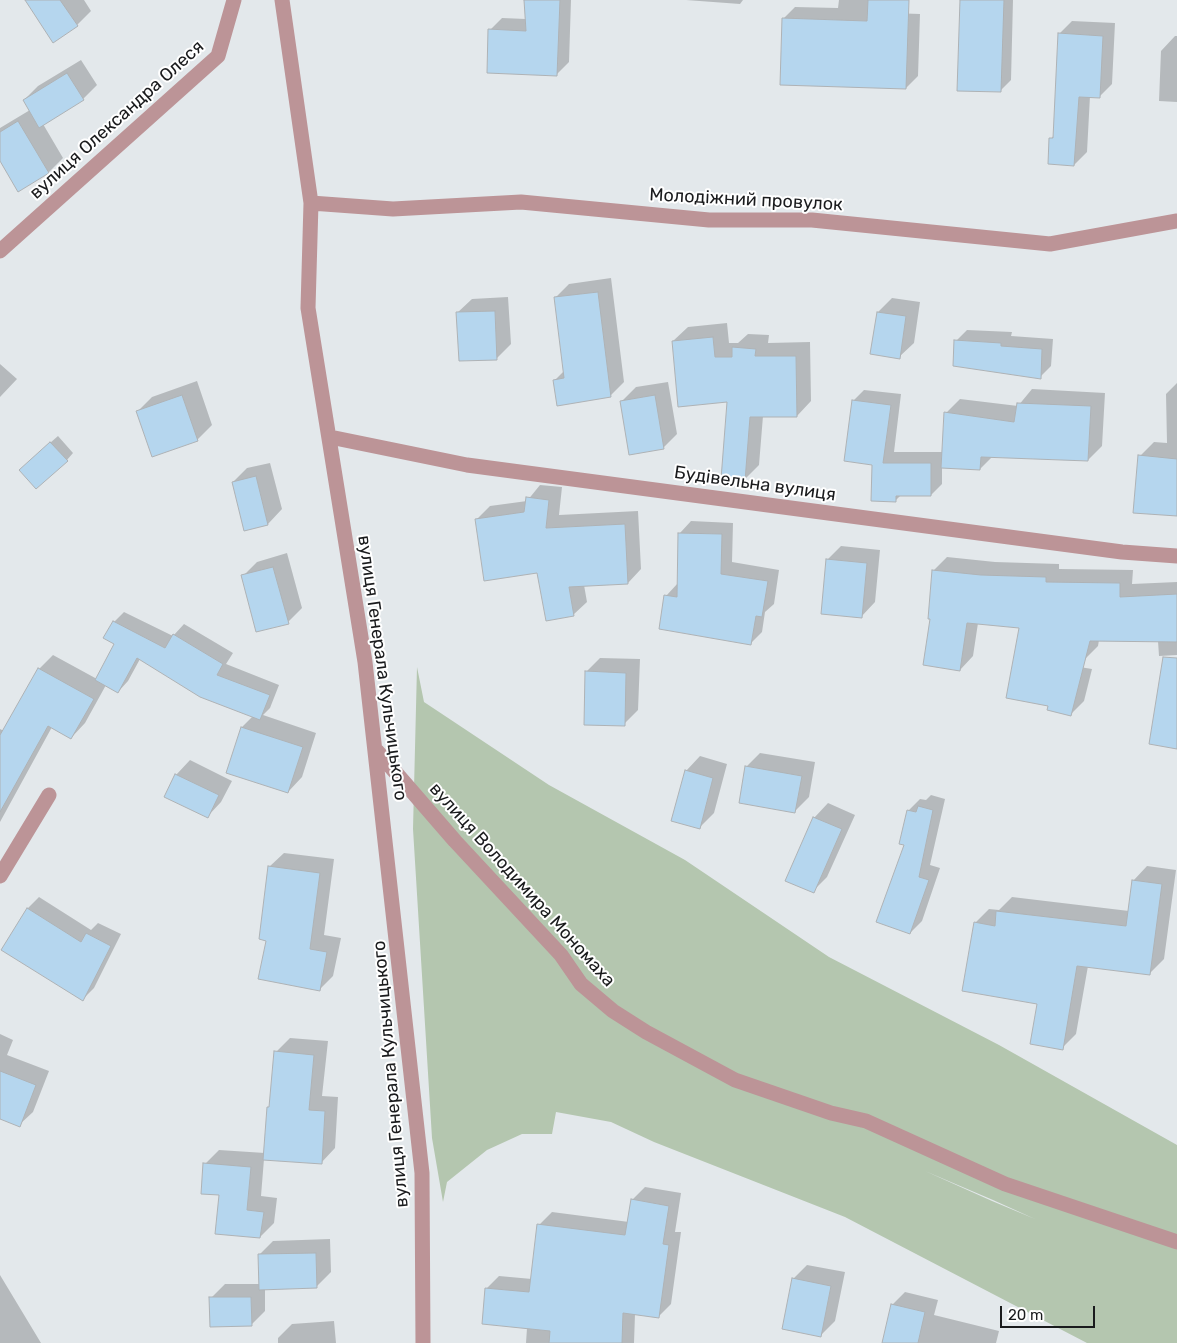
<!DOCTYPE html>
<meta charset="utf-8">
<style>
body{margin:0}
#map{position:relative;width:1177px;height:1343px;overflow:hidden;background:#e3e8eb;font-family:Rubik,sans-serif}
canvas{display:block}
.scale{position:absolute;left:1000px;top:1306px;width:95px;height:22px;box-sizing:border-box;border:2px solid #1a1b1d;border-top:0;padding-left:6px;font-size:15px;line-height:18px;white-space:nowrap;color:#1a1b1d;-webkit-text-stroke:4px #fff;paint-order:stroke}
</style>
<div id="map">
<canvas width="1177" height="1343"></canvas>
<div class="scale">20 m</div>
</div>
<script>
const g = document.querySelector('canvas').getContext('2d');
g.lineJoin = 'round';
function fillPath(path, color) {
  g.fillStyle = color;
  g.fill(path, 'evenodd');
}
function poly(rows) {
  const path = new Path2D();
  for (const r of rows) {
    path.moveTo(r[0], r[1]);
    for (let i = 2; i < r.length; i += 2) path.lineTo(r[i], r[i + 1]);
  }
  return path;
}
function stroke(path, color, width, dash) {
  g.strokeStyle = color;
  g.lineWidth = width;
  g.lineCap = dash ? 'butt' : 'round';
  g.setLineDash(dash || []);
  g.stroke(path);
}
function label(font, color, halo, rows, align = 'center') {
  g.font = font + ' Rubik,sans-serif';
  g.lineWidth = 4;
  g.setLineDash([]);
  g.textBaseline = 'middle';
  g.strokeStyle = halo;
  g.fillStyle = color;
  for (const [text, x, y, turn = 0] of rows) {
    g.save();
    g.translate(x, y);
    g.rotate((+turn || 0) * Math.PI / 180);
    g.textAlign = isNaN(turn) ? turn : align;
    if (halo) g.strokeText(text, 0, 0);
    g.fillText(text, 0, 0);
    g.restore();
  }
}
fillPath(poly([
 [417,667,424,702,549,785,685,860,829,957,999,1045,1177,1145,1177,1343,1087,1343,845,1217,654,1142,611,1122,556,1112,552,1134,522,1134,487,1150,447,1182,443,1202,432,1138,413,829],
 [925,1171,993,1200,1035,1219,992,1201]
]), '#b4c6af');
fillPath(poly([
 [39,0,84,0,91,11,77,25],
 [525,0,571,0,569,62,556,75,490,30,502,18,526,19],
 [686,0,743,0,740,4],
 [839,0,894,0,892,13,920,14,918,76,906,88,783,19,795,7,838,8],
 [961,0,1013,0,1011,80,1000,91],
 [1072,21,1115,23,1112,84,1099,97,1090,96,1087,152,1074,165,1051,139,1054,135,1059,34],
 [1175,36,1177,36,1177,102,1159,101,1161,51],
 [81,60,97,85,83,99,43,124,63,158,49,172,18,190,0,159,0,128,30,110,24,100,38,86],
 [611,278,624,382,610,396,554,381,564,371,555,298,569,284],
 [508,297,511,344,497,358,457,313,472,299],
 [892,298,920,302,914,343,899,357,878,312],
 [727,323,729,343,738,343,748,334,769,335,768,343,810,342,811,401,797,416,763,416,759,465,745,479,729,401,673,341,688,327],
 [967,330,1012,332,1011,336,1053,339,1051,366,1040,377,956,341],
 [0,364,17,379,0,397],
 [197,381,212,425,198,439,153,455,138,411,152,397],
 [668,382,677,434,663,448,622,401,636,387],
 [1177,383,1177,515,1140,456,1154,442,1167,443,1166,394],
 [1032,389,1105,393,1102,446,1088,460,993,456,980,469,942,467,942,484,931,495,901,495,895,501,874,463,853,401,864,390,901,394,894,452,943,452,946,413,960,399,1018,406],
 [58,436,73,453,67,460,27,463],
 [270,463,282,509,268,524,245,529,233,482,247,468],
 [540,485,562,487,559,515,638,511,641,569,628,583,584,585,587,602,573,615,538,572,476,520,490,506,527,501],
 [691,521,733,523,732,562,779,570,774,604,765,612,762,632,750,644,666,596,678,583,680,533],
 [841,546,880,550,875,602,861,617,827,560],
 [287,553,302,608,288,622,243,576,257,562],
 [947,557,995,562,1059,564,1059,569,1133,570,1132,584,1177,582,1177,655,1159,656,1158,641,1099,640,1098,646,1084,660,1055,663,1092,669,1084,701,1071,714,1020,627,978,623,973,656,960,670,931,618,933,571],
 [124,612,173,636,184,624,233,653,226,664,279,685,270,708,263,715,316,733,302,777,288,792,228,772,242,727,253,716,140,659,128,681,118,692,106,685,85,723,71,738,52,727,0,822,0,729,4,731,39,669,53,655,97,679,116,644,114,622],
 [600,658,640,659,638,710,624,724,586,672],
 [760,753,815,762,809,797,794,812,746,767],
 [700,756,727,764,714,813,699,828,686,771],
 [190,760,232,781,221,802,207,817,176,775],
 [931,795,945,799,930,865,940,868,922,921,910,933,906,844,908,811,920,799,926,800],
 [828,803,855,815,827,877,813,891,787,880,814,818],
 [284,853,334,859,324,935,341,938,333,976,319,990,267,940,269,867],
 [1147,866,1176,870,1164,959,1150,973,1088,966,1076,1034,1062,1048,1039,1003,975,923,989,909,999,910,1012,897,1129,911,1133,881],
 [39,897,91,930,98,923,121,934,94,988,83,999,2,949,28,908],
 [0,1034,13,1040,7,1055,49,1071,33,1112,19,1125,0,1118],
 [290,1038,328,1041,322,1096,338,1097,335,1148,321,1163,264,1159,261,1196,277,1198,274,1223,260,1237,220,1194,205,1164,219,1150,265,1153,276,1052],
 [645,1187,681,1193,675,1232,681,1232,671,1304,658,1317,635,1314,634,1343,526,1343,527,1328,486,1289,499,1276,532,1279,539,1225,552,1212,629,1222,632,1200],
 [330,1239,331,1272,316,1287,265,1288,265,1311,251,1325,211,1298,225,1284,260,1284,259,1255,273,1241],
 [807,1265,845,1272,835,1321,821,1335,793,1279],
 [0,1275,41,1343,0,1343],
 [905,1292,938,1300,934,1315,999,1331,996,1343,883,1343,892,1305],
 [334,1321,336,1343,278,1343,278,1338,292,1324]
]), '#0003');
const building = poly([
 [25,0,60,0,78,26,53,43,25,0],
 [524,0,560,0,557,76,487,73,488,29,526,31,524,0],
 [868,0,909,0,906,89,780,85,782,18,867,21,868,0],
 [960,0,1004,0,1001,92,957,91,960,0],
 [1058,33,1103,36,1100,98,1079,97,1074,166,1048,164,1049,138,1053,138,1058,33],
 [67,73,84,100,39,128,23,100,67,73],
 [18,121,49,173,18,192,0,161,0,132,18,121],
 [598,292,611,397,557,406,553,380,564,378,554,297,598,292],
 [495,311,497,360,459,361,456,312,495,311],
 [877,312,906,316,900,359,870,354,877,312],
 [713,337,715,357,732,357,732,347,756,349,755,356,796,356,797,417,750,417,745,481,721,479,727,402,678,407,672,341,713,337],
 [954,340,1001,343,1001,346,1042,349,1041,379,953,366,954,340],
 [182,395,198,441,152,457,136,411,182,395],
 [655,395,664,449,629,455,620,401,655,395],
 [852,400,891,405,883,463,931,463,931,496,896,496,896,502,871,501,872,465,844,461,852,400],
 [1017,403,1091,406,1088,461,981,457,980,470,941,468,944,412,1014,422,1017,403],
 [50,442,68,461,36,489,19,470,50,442],
 [1138,455,1177,459,1177,516,1133,513,1138,455],
 [256,476,268,525,244,531,232,482,256,476],
 [526,497,549,500,546,528,625,524,628,584,569,587,574,616,546,621,537,573,484,581,475,519,524,512,526,497],
 [678,533,722,534,721,574,768,581,762,617,756,616,751,645,659,629,664,595,677,597,678,533],
 [826,559,867,563,862,618,821,614,826,559],
 [273,567,289,624,256,632,241,575,273,567],
 [932,570,981,575,1046,577,1046,582,1120,583,1120,597,1177,594,1177,642,1090,641,1071,716,1047,710,1048,706,1006,698,1019,628,967,623,960,671,923,665,930,619,928,619,932,570],
 [113,621,165,648,173,634,223,664,217,675,270,695,260,720,200,697,137,658,118,693,95,680,114,644,103,638,113,621],
 [1163,657,1177,658,1177,749,1149,744,1163,657],
 [38,668,94,699,71,739,48,726,0,812,0,735,38,668],
 [585,671,626,673,625,726,584,725,585,671],
 [241,727,303,747,288,793,226,773,241,727],
 [745,766,802,776,795,813,739,803,745,766],
 [685,770,713,778,700,829,671,821,685,770],
 [175,774,219,795,208,818,164,797,175,774],
 [918,806,933,810,919,877,929,880,910,934,876,922,904,845,899,844,907,810,916,812,918,806],
 [813,817,842,829,814,893,785,881,813,817],
 [268,866,320,873,310,949,327,952,320,991,258,979,266,941,259,939,268,866],
 [1132,880,1162,884,1150,975,1077,966,1063,1050,1030,1044,1037,1004,962,991,974,922,995,926,996,911,1126,926,1132,880],
 [27,908,81,942,86,933,111,946,83,1001,1,950,27,908],
 [274,1051,314,1055,309,1110,325,1111,322,1164,263,1160,267,1107,269,1107,274,1051],
 [0,1071,36,1085,20,1127,0,1119,0,1071],
 [203,1163,251,1167,247,1210,264,1212,260,1238,215,1234,219,1195,201,1194,203,1163],
 [631,1199,669,1206,663,1244,669,1245,659,1318,623,1313,622,1343,549,1343,550,1331,482,1324,485,1288,529,1292,537,1224,625,1235,631,1199],
 [316,1253,317,1288,259,1290,258,1254,316,1253],
 [792,1278,831,1286,821,1337,782,1329,792,1278],
 [209,1297,251,1297,252,1326,210,1327,209,1297],
 [891,1304,925,1312,918,1343,882,1343,891,1304]
]);
fillPath(building, '#b5d6ee');
stroke(building, '#aeb2b5', 1);
stroke(poly([
 [282,0,311,203,308,308,365,662,422,1173,423,1343],
 [311,203,393,209,521,202,709,220,812,220,1050,244,1177,221],
 [0,251,218,56,234,0],
 [330,437,467,465,1122,552,1177,556],
 [377,751,455,841,561,955,581,984,613,1011,646,1032,735,1080,831,1113,866,1121,1005,1184,1177,1242],
 [0,876,49,795]
]), '#bc9497', 15);
label('18px', '#1a1b1d', '#fff', [
 ["вулиця Олександра Олеся",117,120,-42],
 ["Молодіжний провулок",746,200,3],
 ["Будівельна вулиця",755,484,8],
 ["вулиця Генерала Кульчицького",382,668,82],
 ["вулиця Володимира Мономаха",522,885,48],
 ["вулиця Генерала Кульчицького",391,1074,-95]
]);
</script>
